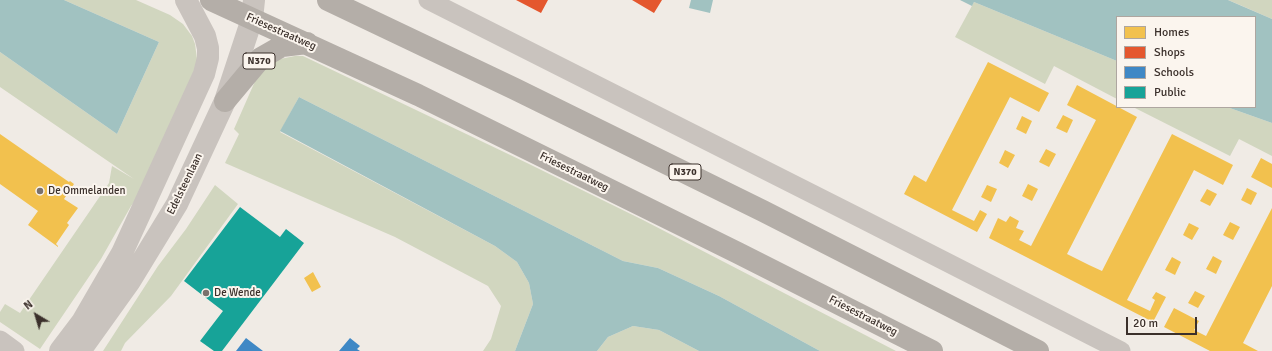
<!DOCTYPE html>
<style>
body{margin:0}
#map{position:relative;width:1272px;height:351px;overflow:hidden;background:#f0ebe5;font-family:Signika,sans-serif}
canvas{display:block}
.legend{position:absolute;left:1116px;top:16px;width:140px;height:92px;box-sizing:border-box;background:#fbf5ee;border:1px solid #aea6a0;margin:0;padding:5px 7px;list-style:none;font-size:12px;color:#3b302b}
.legend li{display:flex;align-items:center;gap:8px;height:20px}
.legend b{width:20px;border:1px solid #aea6a0}
.north{position:absolute;left:16px;top:295px;width:40px;height:40px;-webkit-text-stroke:3px #fbf5ee;paint-order:stroke;rotate:322deg;font-size:11px;font-weight:700;line-height:16px;text-align:center;color:#3b302b}
.north::after{content:'';display:block;margin:auto;width:14px;height:18px;background:#3b302b;clip-path:polygon(50% 0,100% 100%,50% 72%,0 100%)}
.scale{position:absolute;left:1126px;top:317px;width:71px;height:18px;box-sizing:border-box;border:2px solid #3b302b;border-top:0;padding-left:5px;font-size:12px;line-height:14px;white-space:nowrap;color:#3b302b;-webkit-text-stroke:3px #fbf5ee;paint-order:stroke}
</style>
<div id="map">
<canvas width="1272" height="351"></canvas>
<ul class="legend">
<li><b style="height:11px;background:#f2c14e"></b>Homes</li>
<li><b style="height:11px;background:#e4572e"></b>Shops</li>
<li><b style="height:11px;background:#3f88c5"></b>Schools</li>
<li><b style="height:11px;background:#17a398"></b>Public</li>
</ul>
<div class="north">N</div>
<div class="scale">20 m</div>
</div>
<script>
const g = document.querySelector('canvas').getContext('2d');
g.lineJoin = 'round';
function fillPath(path, color) {
  g.fillStyle = color;
  g.fill(path, 'evenodd');
}
function poly(rows) {
  const path = new Path2D();
  for (const r of rows) {
    path.moveTo(r[0], r[1]);
    for (let i = 2; i < r.length; i += 2) path.lineTo(r[i], r[i + 1]);
  }
  return path;
}
function stroke(path, color, width, dash) {
  g.strokeStyle = color;
  g.lineWidth = width;
  g.lineCap = dash ? 'butt' : 'round';
  g.setLineDash(dash || []);
  g.stroke(path);
}
function label(font, color, halo, rows, align = 'center') {
  g.font = font + ' Signika,sans-serif';
  g.lineWidth = 4;
  g.setLineDash([]);
  g.textBaseline = 'middle';
  g.strokeStyle = halo;
  g.fillStyle = color;
  for (const [text, x, y, turn = 0] of rows) {
    g.save();
    g.translate(x, y);
    g.rotate((+turn || 0) * Math.PI / 180);
    g.textAlign = isNaN(turn) ? turn : align;
    if (halo) g.strokeText(text, 0, 0);
    g.fillText(text, 0, 0);
    g.restore();
  }
}
fillPath(poly([
 [64,0,136,0,170,15,183,24,192,36,195,44,197,59,197,67,146,187,131,206,101,259,40,349,0,322,0,312,5,304,20,313,109,183,112,166,134,179,0,87,0,52,117,134,159,42],
 [1228,0,1272,0,1272,19,1240,5],
 [974,2,1117,61,1117,99,1054,66,1045,84,955,37],
 [295,56,303,56,527,163,643,220,896,351,820,351,719,296,658,268,623,261,299,97,280,132,495,246,517,262,529,283,533,304,515,351,483,351,491,339,501,306,488,286,395,237,225,163,239,134,234,129,256,79,266,67,280,59],
 [1133,107,1227,107,1272,123,1272,156,1239,139,1230,156],
 [215,185,238,204,171,296,125,343,121,351,103,351,158,266,186,229],
 [633,326,659,330,699,351,597,351,608,337]
]), '#d1d6bf');
fillPath(poly([
 [0,0,64,0,159,42,117,134,0,52],
 [691,0,713,0,710,13,689,8],
 [960,0,1228,0,1272,19,1272,123,1227,107,1255,107,1255,17,1117,17,1117,61,974,2,972,6],
 [299,97,623,261,658,268,719,296,820,351,699,351,659,330,633,326,608,337,597,351,515,351,533,304,529,283,517,262,495,246,280,131]
]), '#a1c2c1');
fillPath(poly([
 [988,62,1049,93,1039,112,1010,97,952,210,974,221,980,210,987,214,977,232,904,194,914,175,926,182],
 [1077,85,1137,117,1067,254,1089,265,1102,271,1172,134,1233,165,1223,185,1194,170,1177,203,1127,300,1150,311,1155,300,1152,298,1156,292,1166,297,1153,322,989,238,998,218,1006,222,1010,216,1019,221,1016,228,1024,231,1019,240,1031,246,1096,120,1067,105],
 [1063,115,1073,120,1067,133,1056,128],
 [1022,116,1032,121,1026,134,1016,129],
 [0,134,69,182,70,181,74,184,64,199,78,208,67,223,69,225,56,244,58,246,58,247,28,225,38,211,0,184],
 [1046,149,1056,154,1049,167,1039,162],
 [1005,150,1015,155,1008,168,999,163],
 [1261,158,1272,164,1272,188,1251,177],
 [1028,184,1038,189,1032,201,1022,196],
 [987,185,997,189,991,202,981,197],
 [1247,188,1257,193,1251,205,1241,200],
 [1207,189,1217,194,1210,206,1200,201],
 [1272,208,1272,286,1243,343,1258,351,1210,351,1164,327,1174,308,1199,321,1194,330,1206,336],
 [1230,222,1240,227,1233,240,1223,235],
 [1189,223,1199,228,1192,240,1183,235],
 [1213,256,1222,261,1216,274,1206,269],
 [1172,257,1181,262,1175,275,1165,270],
 [313,272,321,287,312,292,304,278],
 [1195,291,1205,296,1198,308,1188,303]
]), '#f2c14e');
fillPath(poly([
 [516,0,548,0,541,13],
 [632,0,662,0,654,13]
]), '#e4572e');
fillPath(poly([
 [246,338,263,351,236,351],
 [350,338,360,346,357,349,360,351,339,351]
]), '#3f88c5');
fillPath(poly([
 [240,207,280,237,286,229,304,243,222,351,214,351,200,341,223,311,184,281]
]), '#17a398');
stroke(poly([
 [428,0,864,220,1121,351],
 [0,340,15,351]
]), '#c9c3be', 19);
stroke(poly([
 [60,351,82,322,122,253,204,74,208,58,208,48,205,36,186,0],
 [80,351,130,281,177,204,225,101,252,19,254,0]
]), '#c9c3be', 22);
stroke(poly([
 [211,0,418,95,738,253,932,351],
 [328,0,515,89,763,211,1038,351],
 [225,101,261,58,282,46,307,43]
]), '#b4aea8', 22);
for (const [x, y, r, color] of [
 [40,191,4,"#7a716c"],
 [206,293,4,"#7a716c"]
]) {
  const dot = new Path2D();
  dot.arc(x, y, r, 0, 2 * Math.PI);
  g.fillStyle = color;
  g.fill(dot);
  stroke(dot, '#fbf5ee', 1.5);
}
for (const [x, y, w] of [
 [259,61,32],
 [685,172,32]
]) {
  const box = new Path2D();
  box.roundRect(x - w / 2, y - 8, w, 16, 3);
  g.fillStyle = '#fbf5ee';
  g.fill(box);
  stroke(box, '#3b302b', 1);
}
label('bold 10px', '#3b302b', null, [
 ["N370",259,61],
 ["N370",685,172]
]);
label('11px', '#3b302b', '#fbf5ee', [
 ["Friesestraatweg",281,32,24],
 ["Friesestraatweg",574,172,26],
 ["Edelsteenlaan",185,184,-64],
 ["Friesestraatweg",863,316,27]
]);
label('11px', '#3b302b', '#fbf5ee', [
 ["De Ommelanden",48,191],
 ["De Wende",214,293]
], 'left');
</script>
